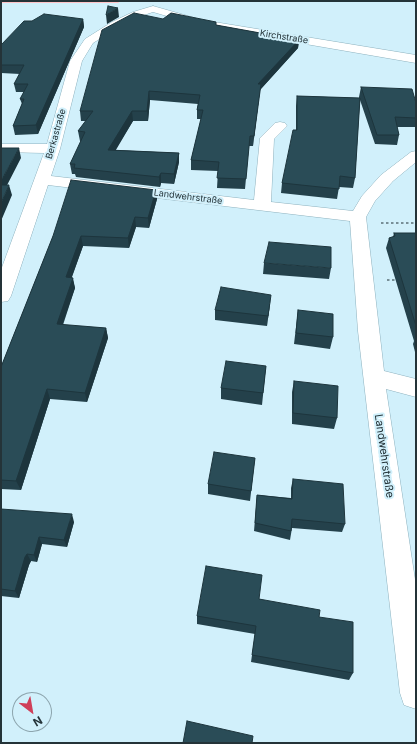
<!DOCTYPE html>
<meta charset="utf-8">
<style>
body{margin:0}
#map{position:relative;width:417px;height:744px;overflow:hidden;background:#d1f0fb;font-family:Inter,sans-serif}
canvas{display:block}
.frame{position:absolute;inset:0;border:2px solid #243338;pointer-events:none}
.north{position:absolute;left:12px;top:692px;width:40px;height:40px;box-sizing:border-box;background:#d1f0fb;border:1px solid #8ca4ad;border-radius:50%;rotate:149deg;font-size:11px;font-weight:700;line-height:16px;text-align:center;color:#243338}
.north::after{content:'';display:block;margin:auto;width:14px;height:18px;background:#cf3f59;clip-path:polygon(50% 0,100% 100%,50% 72%,0 100%)}
</style>
<div id="map">
<canvas width="417" height="744"></canvas>
<div class="frame"></div>
<div class="north">N</div>
</div>
<script>
const g = document.querySelector('canvas').getContext('2d');
g.lineJoin = 'round';
function fillPath(path, color) {
  g.fillStyle = color;
  g.fill(path, 'evenodd');
}
function poly(rows) {
  const path = new Path2D();
  for (const r of rows) {
    path.moveTo(r[0], r[1]);
    for (let i = 2; i < r.length; i += 2) path.lineTo(r[i], r[i + 1]);
  }
  return path;
}
function stroke(path, color, width, dash) {
  g.strokeStyle = color;
  g.lineWidth = width;
  g.lineCap = dash ? 'butt' : 'round';
  g.setLineDash(dash || []);
  g.stroke(path);
}
function label(font, color, halo, rows, align = 'center') {
  g.font = font + ' Inter,sans-serif';
  g.lineWidth = 4;
  g.setLineDash([]);
  g.textBaseline = 'middle';
  g.strokeStyle = halo;
  g.fillStyle = color;
  for (const [text, x, y, turn = 0] of rows) {
    g.save();
    g.translate(x, y);
    g.rotate((+turn || 0) * Math.PI / 180);
    g.textAlign = isNaN(turn) ? turn : align;
    if (halo) g.strokeText(text, 0, 0);
    g.fillText(text, 0, 0);
    g.restore();
  }
}
fillPath(poly([
 [1,1,121,1,118,3,1,3]
]), '#ffc3c7');
const minor = poly([
 [153,6,202,20,416,55,416,63,201,26,153,12,141,16,120,26,93,43,82,61,60,149,51,176,254,200,260,138,275,123,280,122,285,123,287,126,274,139,271,202,353,211,362,196,381,175,411,152,416,151,416,162,393,181,375,201,366,217,384,371,416,379,416,397,386,389,416,586,416,709,404,705,400,693,358,331,350,221,48,185,11,296,8,301,1,302,1,270,44,153,1,152,1,144,47,144,70,61,85,39,112,22,133,12,153,6]
]);
stroke(minor, '#8db1be', 1);
stroke(poly([
 [381,223,416,223],
 [387,280,398,280]
]), '#788f97', 2, [2.5, 2.5]);
fillPath(minor, '#fff');
fillPath(poly([
 [83,19,84,27,38,134,15,135,13,126,22,104,20,99,24,92,16,92,14,84,20,74,1,73,1,45,32,21],
 [163,19,216,25,299,40,298,48,260,90,253,146,249,146,245,189,217,188,218,171,191,170,191,160,201,119,197,119,197,110,198,104,150,100,148,121,133,121,115,150,179,153,179,162,174,184,161,183,160,187,76,177,75,174,72,174,70,164,81,141,80,141,78,131,86,121,81,121,80,111],
 [361,87,416,103,416,127,397,127,399,135,397,145,375,144,360,100,355,178,353,188,339,187,337,199,281,193,282,183,296,130,296,106,297,96,359,98,359,97],
 [156,190,157,199,149,228,136,227,129,248,83,246,72,277,75,288,63,325,106,328,108,338,87,402,50,399,21,490,1,489,1,367,53,236],
 [394,233,416,234,416,356,413,344,414,341,386,248,389,238,393,237],
 [264,263,331,268,329,279,263,274],
 [270,304,267,326,215,320,215,310],
 [298,310,333,337,330,349,294,344],
 [266,366,262,405,221,399,221,388],
 [294,381,337,418,334,429,292,424,292,392],
 [255,458,250,501,208,494,208,484],
 [293,479,345,524,342,532,292,528,290,540,254,531,257,495,291,498,291,488],
 [1,509,74,522,67,547,42,544,37,562,31,561,29,565,19,598,1,596],
 [259,599,319,617,353,673,349,680,251,662,255,634,197,624,197,616]
]), '#24414b');
fillPath(poly([
 [118,8,119,17,107,24,106,15],
 [83,19,84,27,38,134,36,125],
 [299,40,298,48,260,90,253,146,258,84],
 [149,91,150,100,148,121,147,111],
 [132,111,133,121,110,160,108,150],
 [19,148,21,158,2,195,1,192,1,181],
 [179,153,179,162,174,184,174,174],
 [161,173,161,183,160,187,159,177],
 [9,185,12,195,1,221,1,203],
 [156,190,157,199,149,228,148,218],
 [135,217,136,227,129,248,128,238],
 [81,236,83,246,68,287,66,277],
 [73,278,75,288,59,334,57,324],
 [271,295,270,304,267,326,268,316],
 [106,328,108,338,87,402,85,393],
 [47,389,50,399,21,490,16,481],
 [72,514,74,522,67,547,64,540],
 [39,537,42,544,37,562,34,555],
 [27,554,31,561,29,565,19,598,15,591,25,557]
]), '#1d353d');
const building = poly([
 [108,6,118,8,106,15,108,6],
 [134,13,163,19,171,13,216,22,216,25,299,40,258,84,261,84,254,136,250,136,246,179,217,178,219,162,191,160,203,110,197,110,200,95,149,91,147,111,132,111,108,150,179,153,174,174,161,173,159,177,74,168,75,164,70,164,85,132,78,131,93,111,80,111,102,30,134,13],
 [44,14,83,19,36,125,13,126,24,99,20,99,28,84,14,84,24,65,1,65,1,45,24,21,32,21,44,14],
 [361,87,412,89,416,103,416,118,395,117,399,135,377,135,361,87],
 [297,96,360,98,355,178,340,176,339,189,282,183,293,130,297,130,297,96],
 [1,148,19,148,1,181,1,148],
 [71,180,156,190,148,218,135,217,128,238,81,236,66,277,73,278,57,324,106,328,85,393,47,389,16,481,1,480,1,367,53,236,71,180],
 [1,185,9,185,1,203,1,185],
 [394,233,416,233,416,326,389,238,395,236,394,233],
 [269,242,331,247,331,268,264,263,269,242],
 [221,287,271,295,268,316,215,310,221,287],
 [298,310,333,314,333,337,296,333,298,310],
 [226,361,266,366,263,393,221,388,226,361],
 [294,381,338,386,337,418,293,413,294,381],
 [214,452,255,458,251,491,208,484,214,452],
 [293,479,343,484,345,524,292,519,291,531,255,523,257,495,292,499,293,479],
 [1,509,72,514,64,540,39,537,34,555,27,554,25,557,15,591,1,589,1,509],
 [206,566,262,575,259,599,320,610,319,617,353,622,353,673,252,655,256,626,197,616,206,566],
 [187,721,253,736,252,743,183,743,187,721]
]);
fillPath(building, '#2a4c57');
stroke(building, '#1d353d', 1);
label('9px', '#243338', '#d1f0fb', [
 ["Kirchstraße",284,37,9],
 ["Berkastraße",56,134,-74],
 ["Landwehrstraße",188,197,7]
]);
label('11px', '#243338', '#d1f0fb', [
 ["Landwehrstraße",384,456,82]
]);
</script>
